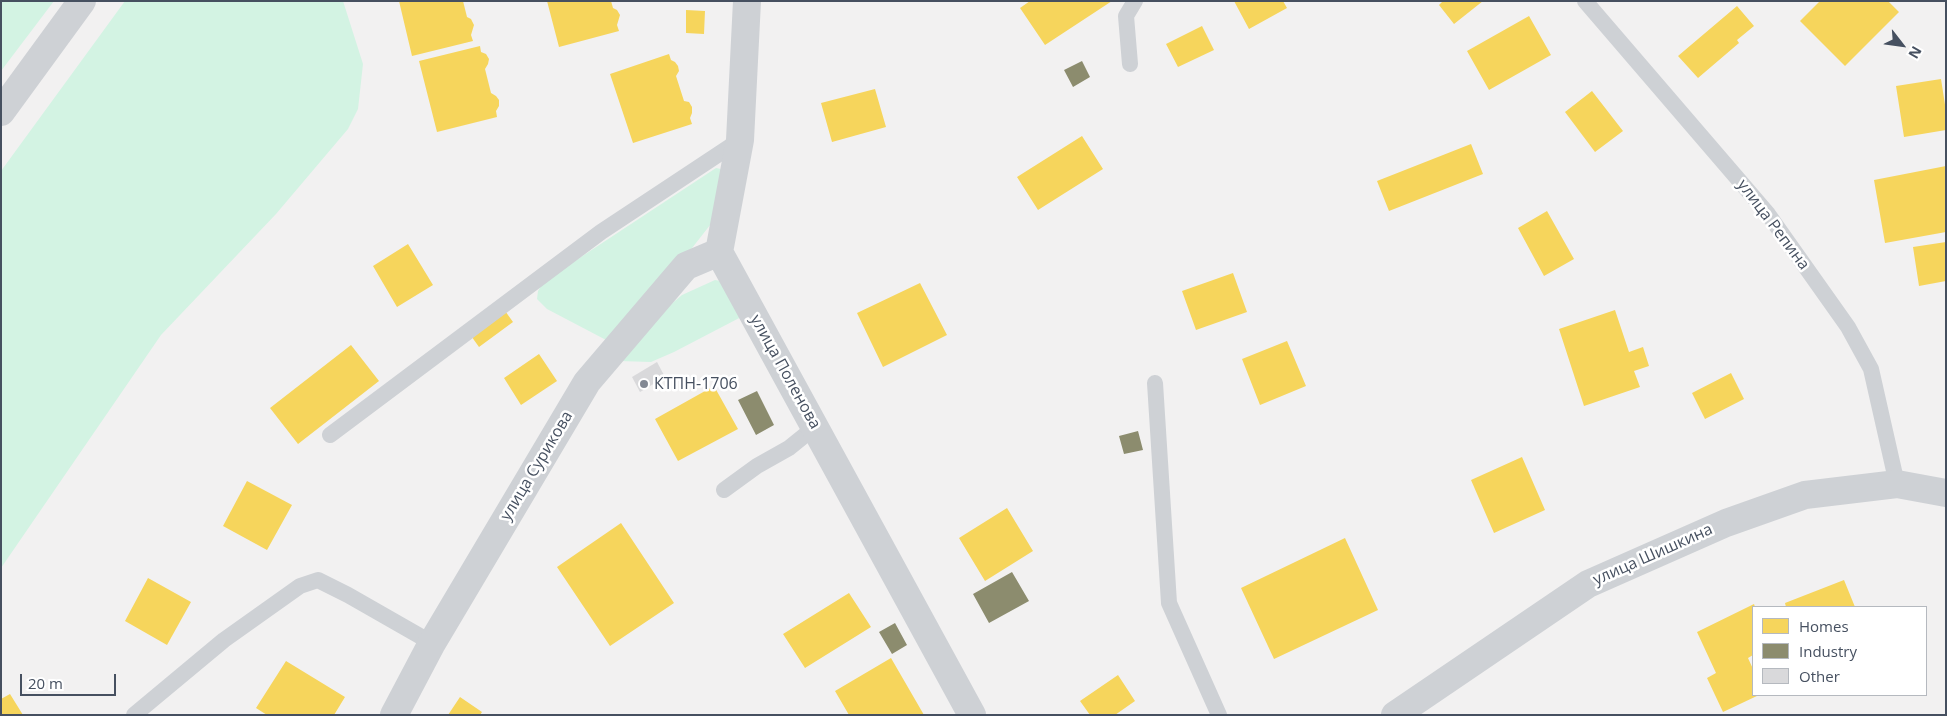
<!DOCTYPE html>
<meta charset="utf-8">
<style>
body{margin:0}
#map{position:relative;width:1947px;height:716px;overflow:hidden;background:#f2f1f1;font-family:"Open Sans",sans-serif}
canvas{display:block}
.frame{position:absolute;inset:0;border:2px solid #465060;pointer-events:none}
.legend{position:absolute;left:1752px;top:606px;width:175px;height:90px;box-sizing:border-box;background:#fff;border:1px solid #b5b9bf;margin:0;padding:6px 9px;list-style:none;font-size:15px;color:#465060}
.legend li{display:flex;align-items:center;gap:10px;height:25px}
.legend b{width:25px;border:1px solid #b5b9bf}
.north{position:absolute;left:1877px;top:20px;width:50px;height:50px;-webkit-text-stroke:4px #fff;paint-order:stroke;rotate:120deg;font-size:14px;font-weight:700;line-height:20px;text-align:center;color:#465060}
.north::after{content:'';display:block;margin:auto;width:18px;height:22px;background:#465060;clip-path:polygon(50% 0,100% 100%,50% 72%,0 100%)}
.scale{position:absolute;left:20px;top:674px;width:96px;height:22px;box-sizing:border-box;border:2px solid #465060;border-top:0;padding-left:6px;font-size:15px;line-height:18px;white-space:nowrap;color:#465060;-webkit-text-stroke:4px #fff;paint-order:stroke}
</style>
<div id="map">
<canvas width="1947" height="716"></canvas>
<div class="frame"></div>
<ul class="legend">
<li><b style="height:14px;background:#f6d55c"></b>Homes</li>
<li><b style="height:14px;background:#8c8c6e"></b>Industry</li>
<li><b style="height:14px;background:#d9d9db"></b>Other</li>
</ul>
<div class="north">N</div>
<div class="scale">20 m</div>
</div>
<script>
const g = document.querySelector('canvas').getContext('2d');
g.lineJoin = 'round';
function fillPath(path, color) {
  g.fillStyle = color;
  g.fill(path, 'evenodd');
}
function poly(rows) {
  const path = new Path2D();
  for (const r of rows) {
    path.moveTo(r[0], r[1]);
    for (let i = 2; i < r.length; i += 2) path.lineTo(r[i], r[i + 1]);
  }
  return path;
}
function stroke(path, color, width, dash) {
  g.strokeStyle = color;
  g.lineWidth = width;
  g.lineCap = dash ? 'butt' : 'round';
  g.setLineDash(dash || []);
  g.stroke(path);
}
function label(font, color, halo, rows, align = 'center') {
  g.font = font + ' "Open Sans",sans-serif';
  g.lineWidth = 5;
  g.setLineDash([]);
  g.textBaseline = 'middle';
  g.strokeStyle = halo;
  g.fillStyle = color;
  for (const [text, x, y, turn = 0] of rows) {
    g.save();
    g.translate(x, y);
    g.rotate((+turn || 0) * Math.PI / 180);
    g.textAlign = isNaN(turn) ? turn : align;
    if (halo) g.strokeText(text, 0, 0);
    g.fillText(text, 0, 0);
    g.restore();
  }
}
fillPath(poly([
 [1,1,54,1,1,71],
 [125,1,343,1,363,64,358,109,348,129,276,214,161,335,1,568,1,171],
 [716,168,721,169,725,206,685,257,608,341,547,309,537,299,538,291,543,282],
 [715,280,730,283,745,315,674,352,651,362,619,361,658,315,682,295]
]), '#d3f3e3');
fillPath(poly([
 [399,1,463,1,467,17,471,19,474,25,471,35,473,41,412,56],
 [547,1,611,1,613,8,617,10,620,15,617,25,619,31,559,47],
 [1030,1,1112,1,1045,45,1020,8],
 [1234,1,1283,1,1287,8,1249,29],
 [1443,1,1483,1,1454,24,1439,5],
 [1820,1,1888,1,1899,12,1845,66,1800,21],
 [1737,6,1754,26,1737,40,1739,43,1698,78,1678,56],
 [686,10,705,11,704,34,686,33],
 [1529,16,1551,55,1489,90,1467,51],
 [1202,26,1214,50,1178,67,1166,44],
 [480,46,481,52,486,54,489,59,488,64,485,69,491,93,496,96,499,100,499,106,496,111,497,117,437,132,419,61],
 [669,54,671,60,675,62,678,66,679,71,676,76,684,101,689,102,692,107,692,113,690,118,692,124,633,143,610,74],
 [1941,79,1946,111,1946,130,1904,137,1896,86],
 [875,89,886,127,832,142,821,103],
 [1592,91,1623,131,1595,152,1565,112],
 [1082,136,1103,169,1038,210,1017,177],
 [1471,144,1483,174,1389,211,1377,181],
 [1946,166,1946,232,1885,243,1874,180],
 [1547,211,1574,259,1544,276,1518,228],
 [1946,242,1946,281,1919,286,1913,247],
 [408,244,433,285,397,307,373,266],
 [1233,273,1247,312,1196,330,1182,291],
 [920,283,947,335,883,367,857,313],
 [503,308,513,322,479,347,469,333],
 [1615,310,1629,352,1643,347,1649,366,1634,371,1640,387,1584,406,1559,329],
 [1287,341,1306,386,1260,405,1242,359],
 [351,345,379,381,298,444,270,408],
 [539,354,557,381,521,405,504,378],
 [1731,373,1744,399,1705,419,1692,393],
 [714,386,738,429,678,461,655,419],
 [1522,457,1545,510,1494,533,1471,480],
 [247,481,292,505,267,550,223,526],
 [1007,508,1033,551,985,581,959,538],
 [621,523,674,603,610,646,557,567],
 [1345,538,1378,610,1274,659,1241,588],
 [148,578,191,602,167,645,125,621],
 [1844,580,1855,607,1786,607,1785,603],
 [849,593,871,627,805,668,783,634],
 [1754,604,1755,607,1753,607,1753,655,1748,658,1753,669,1753,695,1759,695,1723,712,1707,678,1716,673,1697,632],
 [891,658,924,715,849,715,835,691],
 [286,661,345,697,334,715,267,715,256,708],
 [1118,675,1135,701,1115,715,1090,715,1080,701],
 [10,694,23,715,1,715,1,699],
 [460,697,482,712,480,715,448,715]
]), '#f6d55c');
fillPath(poly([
 [1082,61,1090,77,1073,87,1064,70],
 [757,391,774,425,756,435,738,400],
 [1138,431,1143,450,1124,454,1119,436],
 [1012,572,1029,601,989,623,973,594],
 [895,623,907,645,892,654,879,632]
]), '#8c8c6e');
fillPath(poly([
 [657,362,665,377,640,392,632,377]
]), '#d9d9db');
stroke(poly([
 [1585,1,1768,214,1848,327,1871,369,1897,484],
 [1130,64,1126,16,1135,1],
 [1155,383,1169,603,1219,715],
 [330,435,601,232,740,140],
 [724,490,757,466,789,448,815,427],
 [134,715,224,640,300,586,318,580,348,595,432,643]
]), '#ced1d5', 16);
stroke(poly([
 [747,1,740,140,719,252,972,715],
 [1,112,82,1],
 [394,715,432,643,587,382,686,266,719,252],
 [1395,715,1588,584,1726,523,1805,495,1897,484,1946,493]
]), '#ced1d5', 28);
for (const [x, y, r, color] of [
 [644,384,5,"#828893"]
]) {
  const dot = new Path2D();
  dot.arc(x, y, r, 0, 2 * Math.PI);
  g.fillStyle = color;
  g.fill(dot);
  stroke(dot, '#fff', 2);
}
label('16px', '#465060', '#fff', [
 ["улица Репина",1773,225,53],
 ["улица Поленова",785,372,61],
 ["улица Сурикова",537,466,-59],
 ["улица Шишкина",1653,555,-24]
]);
label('16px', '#465060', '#fff', [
 ["КТПН-1706",654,384]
], 'left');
</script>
